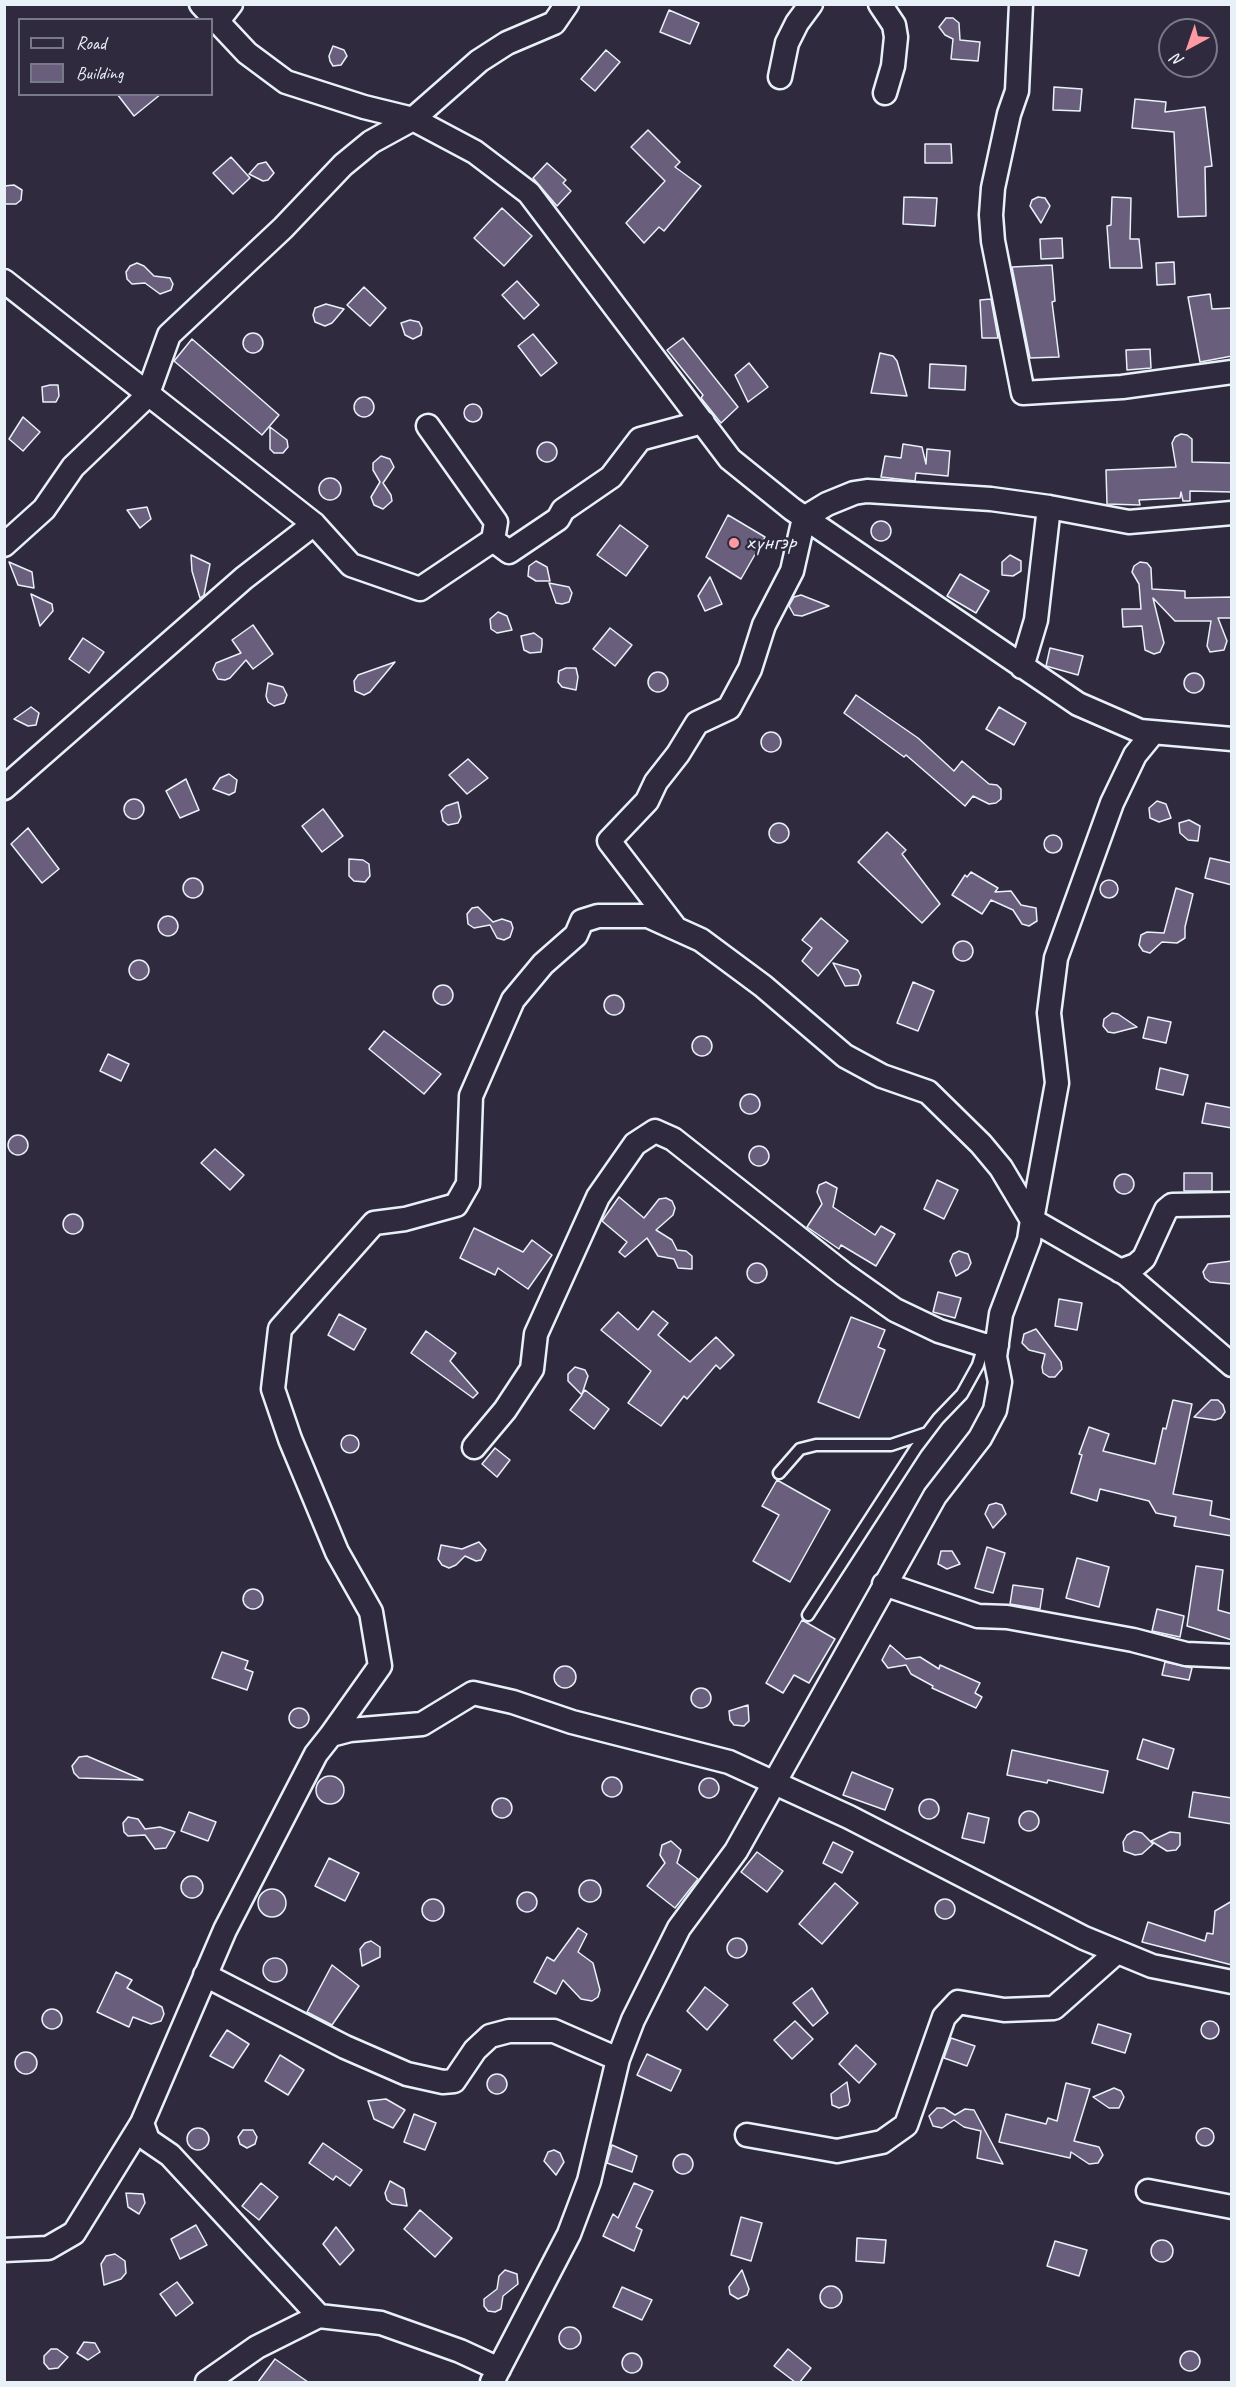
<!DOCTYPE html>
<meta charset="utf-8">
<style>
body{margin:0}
#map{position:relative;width:1236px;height:2387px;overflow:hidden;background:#2f2a3d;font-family:Caveat,sans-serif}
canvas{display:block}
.frame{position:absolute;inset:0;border:6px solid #e8f1f8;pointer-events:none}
.legend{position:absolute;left:18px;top:18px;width:195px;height:78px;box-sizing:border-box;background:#2f2a3d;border:2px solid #797a88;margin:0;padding:8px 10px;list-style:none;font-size:18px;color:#e8f1f8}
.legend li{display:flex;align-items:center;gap:12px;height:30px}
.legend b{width:30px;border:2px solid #797a88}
.north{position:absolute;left:1158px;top:18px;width:60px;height:60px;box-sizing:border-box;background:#2f2a3d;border:2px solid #797a88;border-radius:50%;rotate:220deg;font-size:16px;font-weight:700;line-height:24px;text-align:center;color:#e8f1f8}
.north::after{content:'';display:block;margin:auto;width:21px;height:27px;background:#ff9aa2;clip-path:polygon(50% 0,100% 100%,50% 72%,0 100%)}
</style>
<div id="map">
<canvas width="1236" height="2387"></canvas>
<div class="frame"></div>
<ul class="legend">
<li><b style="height:8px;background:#2f2a3d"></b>Road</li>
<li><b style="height:16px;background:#695e7c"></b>Building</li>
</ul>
<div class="north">N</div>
</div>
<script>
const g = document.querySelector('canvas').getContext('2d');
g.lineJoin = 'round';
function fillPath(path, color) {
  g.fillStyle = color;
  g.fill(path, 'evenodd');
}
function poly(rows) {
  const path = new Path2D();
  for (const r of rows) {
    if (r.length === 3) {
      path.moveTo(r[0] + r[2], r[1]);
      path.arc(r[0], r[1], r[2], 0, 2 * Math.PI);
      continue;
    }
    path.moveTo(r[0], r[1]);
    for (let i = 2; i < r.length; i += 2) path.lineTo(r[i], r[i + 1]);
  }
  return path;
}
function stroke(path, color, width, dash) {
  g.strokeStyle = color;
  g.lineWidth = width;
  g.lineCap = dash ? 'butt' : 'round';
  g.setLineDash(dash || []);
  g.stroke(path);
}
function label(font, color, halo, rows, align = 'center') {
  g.font = font + ' Caveat,sans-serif';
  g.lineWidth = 5;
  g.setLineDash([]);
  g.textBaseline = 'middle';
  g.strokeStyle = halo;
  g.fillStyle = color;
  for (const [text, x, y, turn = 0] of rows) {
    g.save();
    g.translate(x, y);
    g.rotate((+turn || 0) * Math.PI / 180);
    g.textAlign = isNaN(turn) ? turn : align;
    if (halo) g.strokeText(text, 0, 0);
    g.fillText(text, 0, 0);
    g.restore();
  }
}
const building = poly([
 [669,10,699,23,690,44,660,32,669,10],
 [946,18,953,18,959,23,960,40,980,42,978,61,951,59,953,39,945,35,939,27,946,18],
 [333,46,344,50,347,56,341,65,333,66,330,61,329,56,333,46],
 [606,50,620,62,595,91,581,79,606,50],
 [1054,87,1082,89,1080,111,1053,110,1054,87],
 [117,94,161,94,134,116,117,94],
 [1135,99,1166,102,1165,112,1205,107,1212,166,1205,167,1206,216,1178,217,1174,132,1132,128,1135,99],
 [648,130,680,162,675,167,701,186,664,231,659,227,644,243,626,223,665,181,631,147,648,130],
 [925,144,951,144,952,163,925,163,925,144],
 [231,157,250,178,233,194,213,173,231,157],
 [266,162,274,173,268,180,263,181,249,174,258,164,266,162],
 [547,163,566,180,563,183,571,191,557,206,533,178,547,163],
 [14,185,22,190,21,200,16,204,4,204,4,186,14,185],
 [904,197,937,198,935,226,903,224,904,197],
 [1038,197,1045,198,1050,206,1041,223,1030,206,1032,200,1038,197],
 [1112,197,1131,198,1130,239,1139,239,1142,268,1110,268,1107,226,1111,225,1112,197],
 [502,208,532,236,504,266,474,238,502,208],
 [1062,238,1063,258,1041,259,1040,239,1062,238],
 [1174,262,1175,284,1157,285,1156,263,1174,262],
 [137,263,144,266,154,276,170,278,173,284,171,290,160,294,145,283,132,284,127,279,126,272,130,266,137,263],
 [1052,265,1055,301,1052,302,1059,357,1030,358,1012,267,1052,265],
 [517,281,539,305,524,319,502,295,517,281],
 [364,287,386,308,370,326,347,305,364,287],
 [1210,294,1212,309,1232,308,1232,356,1200,362,1188,297,1210,294],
 [991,299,998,338,982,338,980,300,991,299],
 [326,304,344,309,332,323,325,326,315,322,313,315,315,308,326,304],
 [410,320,419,322,422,328,421,335,413,339,405,335,401,323,410,320],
 [253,343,10],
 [533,334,557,363,541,376,518,346,533,334],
 [683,338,738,407,721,423,701,398,703,395,667,350,683,338],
 [192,339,279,415,262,435,174,361,192,339],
 [1150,349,1151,368,1127,370,1126,350,1150,349],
 [880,353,893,356,897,361,907,396,871,393,880,353],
 [749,363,768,387,748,402,735,375,749,363],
 [930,364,966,366,965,390,929,388,930,364],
 [50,385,58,385,59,396,56,402,43,402,42,387,50,385],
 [364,407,10],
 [473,413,9],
 [23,417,40,432,23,451,9,439,23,417],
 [270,427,287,440,288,447,283,453,274,453,270,449,270,427],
 [1181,434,1187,435,1192,439,1192,462,1232,463,1232,492,1190,491,1190,501,1183,501,1181,492,1180,498,1139,500,1140,505,1107,504,1106,470,1176,467,1172,443,1175,437,1181,434],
 [547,452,10],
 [903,444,922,447,926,464,927,449,950,451,948,476,916,473,915,481,881,477,885,456,901,458,903,444],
 [381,456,390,459,394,467,383,483,391,495,392,501,383,509,374,505,371,497,380,482,373,470,373,463,381,456],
 [330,489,11],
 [147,507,151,519,140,528,127,510,147,507],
 [728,515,765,537,741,579,706,557,728,515],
 [881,531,10],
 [620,525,648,546,626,576,597,555,620,525],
 [191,555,210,564,204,595,200,598,192,571,191,555],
 [1010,555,1021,561,1021,571,1013,576,1002,575,1002,562,1010,555],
 [536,561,547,567,550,581,536,581,528,576,529,566,536,561],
 [9,562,32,572,34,588,18,585,9,562],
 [1140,562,1147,563,1151,568,1152,589,1185,591,1185,598,1232,597,1232,618,1218,618,1227,641,1224,650,1210,652,1207,646,1211,621,1175,621,1153,598,1164,643,1160,652,1154,654,1145,650,1142,626,1123,627,1122,609,1141,609,1139,584,1132,572,1134,566,1140,562],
 [960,574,989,591,976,613,947,596,960,574],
 [710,577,722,604,705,611,698,596,710,577],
 [549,583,569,587,572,593,569,602,562,604,556,603,549,583],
 [31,594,52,604,53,611,40,626,31,594],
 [801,595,829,606,802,616,794,615,789,606,794,597,801,595],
 [498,612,507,616,512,630,497,633,491,629,490,619,498,612],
 [253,625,273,654,253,669,246,660,230,678,225,680,218,679,213,670,216,663,241,653,232,640,253,625],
 [610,628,632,645,615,666,593,649,610,628],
 [534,633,542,639,542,645,541,652,530,653,524,650,521,636,534,633],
 [83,638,104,652,89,673,69,659,83,638],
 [1050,648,1083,656,1078,675,1046,666,1050,648],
 [395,662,370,692,364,695,355,691,354,681,358,675,395,662],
 [566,668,576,668,578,677,576,690,562,687,558,682,559,671,566,668],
 [658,682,10],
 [1194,683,10],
 [268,683,283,687,287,695,284,703,274,706,268,702,266,696,268,683],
 [856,695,918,738,954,771,962,761,989,784,997,785,1001,789,1001,799,996,803,989,804,973,796,965,806,906,755,904,757,844,713,856,695],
 [31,707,39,713,36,725,28,726,14,719,31,707],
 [999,707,1026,723,1014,745,986,729,999,707],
 [771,742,10],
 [468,759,488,778,467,794,449,775,468,759],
 [229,774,237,780,235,792,229,795,213,789,220,778,229,774],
 [186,779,199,810,180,818,166,791,186,779],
 [134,809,10],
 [1157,801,1166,804,1171,818,1159,822,1150,818,1149,808,1157,801],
 [458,802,461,817,458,823,448,825,443,821,441,811,446,806,458,802],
 [323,809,343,836,322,852,302,826,323,809],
 [1189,820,1200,826,1198,841,1188,840,1180,833,1179,823,1189,820],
 [779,833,10],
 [28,828,59,869,42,883,11,844,28,828],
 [887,832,906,850,902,854,940,904,922,923,858,862,887,832],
 [1053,844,9],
 [1210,858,1232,863,1232,885,1205,878,1210,858],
 [349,859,363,860,369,864,370,876,365,882,354,881,349,876,349,859],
 [971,872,998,888,995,892,1011,891,1021,905,1036,908,1037,921,1029,926,1022,924,1013,910,991,900,982,914,952,895,965,875,967,877,971,872],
 [193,888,10],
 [1109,889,9],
 [1176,888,1193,894,1185,927,1185,938,1177,943,1162,942,1150,953,1143,951,1139,945,1141,935,1147,932,1164,933,1176,888],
 [478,907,493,922,502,919,511,922,513,928,510,937,504,940,497,938,490,925,474,928,468,924,467,914,472,908,478,907],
 [168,926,10],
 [821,918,848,941,818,976,802,961,812,948,802,940,821,918],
 [963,951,10],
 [139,970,10],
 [833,963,858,970,861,976,858,985,845,986,833,963],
 [913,982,934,991,918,1031,897,1023,913,982],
 [443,995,10],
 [614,1005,10],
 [1112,1013,1118,1014,1137,1027,1114,1033,1108,1032,1103,1026,1104,1019,1112,1013],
 [1148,1017,1171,1022,1166,1043,1143,1038,1148,1017],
 [384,1031,441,1074,424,1094,369,1049,384,1031],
 [702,1046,10],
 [108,1054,129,1064,121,1081,100,1071,108,1054],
 [1160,1068,1188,1075,1183,1095,1156,1089,1160,1068],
 [750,1104,10],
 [1206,1103,1232,1108,1232,1128,1202,1123,1206,1103],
 [18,1145,10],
 [759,1156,10],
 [215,1149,244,1175,230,1190,201,1163,215,1149],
 [1184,1173,1212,1173,1212,1191,1184,1191,1184,1173],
 [1124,1184,10],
 [937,1180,958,1190,944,1219,924,1209,937,1180],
 [826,1182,837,1188,833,1207,875,1235,881,1226,895,1234,876,1266,841,1245,839,1249,807,1227,822,1204,817,1192,819,1185,826,1182],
 [619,1197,644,1218,659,1199,666,1198,672,1201,675,1208,673,1215,656,1230,672,1240,677,1250,686,1251,692,1256,692,1269,678,1268,674,1259,658,1256,647,1238,625,1257,619,1252,627,1242,602,1221,619,1197],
 [73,1224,10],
 [474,1228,523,1252,532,1240,552,1255,528,1289,498,1268,495,1275,460,1258,474,1228],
 [959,1251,968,1254,971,1263,968,1269,956,1276,950,1261,953,1254,959,1251],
 [1232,1261,1232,1284,1210,1282,1205,1278,1203,1272,1208,1264,1232,1261],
 [757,1273,10],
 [938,1292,961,1298,955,1318,933,1312,938,1292],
 [1059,1299,1082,1303,1077,1330,1055,1326,1059,1299],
 [653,1311,668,1323,658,1335,690,1362,716,1337,734,1355,720,1369,716,1365,687,1399,684,1396,661,1426,628,1403,651,1371,601,1330,618,1312,638,1330,653,1311],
 [339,1314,366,1329,354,1350,328,1335,339,1314],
 [851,1317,885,1330,878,1347,885,1350,859,1418,818,1402,851,1317],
 [1036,1329,1061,1362,1062,1369,1055,1377,1049,1377,1043,1373,1042,1367,1045,1354,1029,1350,1022,1343,1024,1334,1036,1329],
 [426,1331,456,1353,450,1361,478,1393,473,1398,411,1353,426,1331],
 [575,1367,585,1370,588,1376,582,1394,585,1390,609,1409,594,1429,570,1410,582,1395,568,1381,568,1374,575,1367],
 [1173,1400,1192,1404,1173,1494,1212,1501,1210,1515,1232,1520,1232,1536,1174,1526,1176,1517,1156,1513,1149,1501,1100,1489,1097,1501,1071,1493,1082,1455,1079,1454,1089,1427,1109,1434,1103,1451,1155,1464,1163,1428,1166,1429,1173,1400],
 [1211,1400,1218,1400,1223,1405,1225,1412,1221,1418,1215,1420,1194,1417,1211,1400],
 [350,1444,9],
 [495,1448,510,1460,497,1477,482,1464,495,1448],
 [777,1480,830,1510,790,1582,753,1561,779,1515,762,1506,777,1480],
 [996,1503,1002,1505,1006,1514,993,1528,985,1514,989,1505,996,1503],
 [479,1542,486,1550,481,1560,476,1561,465,1556,456,1565,449,1568,442,1565,438,1559,441,1545,462,1549,479,1542],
 [987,1547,1005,1553,993,1593,975,1588,987,1547],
 [941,1551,952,1551,960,1564,947,1569,938,1564,941,1551],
 [1077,1558,1109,1567,1099,1607,1066,1598,1077,1558],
 [1196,1566,1223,1570,1218,1610,1232,1614,1232,1640,1187,1626,1196,1566],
 [1013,1585,1043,1589,1040,1609,1010,1604,1013,1585],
 [253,1599,10],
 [1157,1609,1184,1616,1180,1637,1152,1631,1157,1609],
 [802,1620,835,1639,809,1683,794,1675,783,1693,766,1683,802,1620],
 [890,1645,906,1659,920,1657,939,1669,940,1665,980,1683,975,1693,982,1697,976,1708,932,1688,933,1686,911,1674,906,1665,888,1668,882,1660,890,1645],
 [222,1652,248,1661,245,1669,253,1672,247,1690,212,1678,222,1652],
 [1165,1662,1192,1668,1189,1680,1162,1675,1165,1662],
 [565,1677,11],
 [701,1698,10],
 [748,1705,749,1721,744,1726,734,1725,730,1720,729,1711,748,1705],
 [299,1718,10],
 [1143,1739,1174,1749,1168,1769,1137,1759,1143,1739],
 [1012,1750,1108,1771,1103,1793,1048,1780,1047,1783,1007,1775,1012,1750],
 [87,1756,143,1780,79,1778,74,1773,72,1766,79,1757,87,1756],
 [852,1772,893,1789,885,1810,843,1795,852,1772],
 [330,1790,14],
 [612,1787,10],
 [709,1788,10],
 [1193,1792,1232,1798,1232,1824,1189,1817,1193,1792],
 [502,1808,10],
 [929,1809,10],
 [1029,1821,10],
 [189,1812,216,1822,208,1841,181,1831,189,1812],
 [968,1813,989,1818,984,1843,962,1838,968,1813],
 [128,1817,138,1819,145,1829,160,1827,175,1832,166,1848,155,1849,145,1835,128,1836,124,1832,123,1823,128,1817],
 [1134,1831,1142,1833,1153,1844,1142,1854,1135,1855,1124,1851,1123,1842,1127,1835,1134,1831],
 [1170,1832,1180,1833,1180,1845,1176,1850,1167,1851,1151,1841,1170,1832],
 [671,1841,681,1850,677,1863,698,1879,675,1908,647,1886,665,1863,660,1855,662,1845,671,1841],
 [833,1842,853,1852,842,1873,823,1863,833,1842],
 [757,1852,783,1871,767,1892,741,1872,757,1852],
 [329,1858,359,1873,345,1901,315,1886,329,1858],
 [192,1887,11],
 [590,1891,11],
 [835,1883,858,1903,822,1944,799,1924,835,1883],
 [272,1903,14],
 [527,1902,10],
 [433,1910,11],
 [945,1909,10],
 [1232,1901,1232,1965,1142,1942,1148,1922,1205,1941,1207,1933,1213,1934,1215,1911,1232,1901],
 [578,1928,587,1934,578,1952,593,1963,600,1990,598,1997,592,2001,581,1999,563,1980,556,1994,534,1982,547,1957,554,1961,578,1928],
 [737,1948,10],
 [371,1941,380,1947,380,1957,362,1966,360,1949,365,1943,371,1941],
 [275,1970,12],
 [332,1965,359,1986,332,2025,307,2012,332,1965],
 [116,1972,132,1980,127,1988,162,2007,164,2014,161,2021,151,2024,133,2017,129,2027,97,2012,116,1972],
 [705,1987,728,2005,707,2030,687,2011,705,1987],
 [812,1988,828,2013,813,2026,793,2003,812,1988],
 [52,2019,10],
 [1210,2030,9],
 [795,2021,813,2039,792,2059,774,2040,795,2021],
 [1098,2024,1131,2034,1125,2053,1092,2043,1098,2024],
 [227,2030,249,2044,233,2068,210,2056,227,2030],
 [951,2038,975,2046,967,2066,944,2058,951,2038],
 [856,2045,876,2064,859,2083,839,2064,856,2045],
 [26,2063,11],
 [647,2054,681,2070,671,2091,637,2075,647,2054],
 [280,2055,304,2070,288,2095,265,2081,280,2055],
 [497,2084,10],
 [847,2082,850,2101,848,2105,839,2108,832,2105,831,2094,847,2082],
 [1066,2083,1090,2089,1074,2141,1099,2147,1103,2155,1098,2163,1089,2164,1071,2152,1070,2158,999,2142,1006,2114,1046,2124,1048,2118,1057,2121,1066,2083],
 [1114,2088,1121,2091,1124,2097,1119,2108,1109,2108,1093,2097,1114,2088],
 [386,2099,405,2110,393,2128,374,2119,368,2101,386,2099],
 [937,2108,944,2108,955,2115,965,2109,974,2110,1003,2164,977,2158,981,2131,964,2127,954,2120,942,2128,933,2126,929,2116,937,2108],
 [414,2114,436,2123,425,2150,404,2142,414,2114],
 [1205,2137,9],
 [198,2139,11],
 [243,2130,253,2130,257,2137,255,2144,247,2148,240,2144,238,2137,243,2130],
 [323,2143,362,2170,350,2186,336,2176,333,2180,309,2163,323,2143],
 [612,2145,637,2156,632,2172,607,2163,612,2145],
 [554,2150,560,2153,564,2162,556,2175,544,2161,548,2152,554,2150],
 [683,2164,10],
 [390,2181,404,2189,407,2206,392,2204,387,2200,385,2193,390,2181],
 [261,2183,278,2197,259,2220,242,2206,261,2183],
 [634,2183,653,2191,636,2227,642,2230,634,2251,603,2236,613,2214,618,2218,634,2183],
 [126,2193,143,2194,145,2203,139,2214,128,2207,126,2193],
 [420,2210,452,2238,435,2257,404,2229,420,2210],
 [741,2217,762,2223,751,2261,731,2255,741,2217],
 [196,2225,207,2245,180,2259,171,2239,196,2225],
 [336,2227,354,2250,340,2265,323,2244,336,2227],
 [857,2238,886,2240,884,2263,856,2261,857,2238],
 [1162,2251,11],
 [1055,2241,1087,2250,1079,2276,1047,2266,1055,2241],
 [115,2254,125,2261,126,2273,121,2279,104,2285,101,2264,106,2256,115,2254],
 [505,2270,517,2274,518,2284,503,2296,501,2309,495,2312,488,2311,484,2306,484,2299,497,2289,499,2276,505,2270],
 [742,2270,749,2289,747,2295,738,2299,730,2294,729,2287,742,2270],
 [177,2282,193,2303,176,2316,160,2294,177,2282],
 [831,2297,11],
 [622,2287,652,2300,642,2320,613,2307,622,2287],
 [570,2338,11],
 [84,2342,95,2343,100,2352,88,2360,77,2353,84,2342],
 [51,2349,57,2349,68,2357,58,2368,49,2369,44,2363,44,2356,51,2349],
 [788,2349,811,2368,800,2382,795,2382,774,2366,788,2349],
 [1190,2361,10],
 [632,2363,10],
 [275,2359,308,2382,258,2382,275,2359]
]);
fillPath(building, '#695e7c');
stroke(building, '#e8f1f8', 1.5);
const lane = poly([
 [779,1473,800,1449,816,1445,891,1445,927,1433],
 [808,1615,916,1448,938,1419,962,1394,978,1365,984,1345]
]);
const street = poly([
 [201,4,247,53,286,82,364,107,413,119,475,152,529,193,730,459,792,509,1078,704,1140,731,1232,739],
 [880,4,894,25,896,37,893,66,885,93],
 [1021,4,1017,91,1009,114,993,188,991,215,993,241,1023,393,1122,387,1232,372],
 [217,22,231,4],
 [780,77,787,43,797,23,811,4],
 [4,281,314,524,351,565,420,589,493,540,509,552,558,519,563,510,611,477,640,439,703,422],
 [428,426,496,522,493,540],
 [4,545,44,509,73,467,147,396,169,335,283,228,343,165,371,142,413,119,479,61,507,43,554,23,567,4],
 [1022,667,1036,620,1049,507],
 [1153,733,1135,755,1112,803,1056,958,1049,1013,1057,1083,1032,1220,1126,1274,1232,1365],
 [4,788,244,578,314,524],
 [674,926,609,841,647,801,656,782,678,754,697,723,729,708,750,669,764,625,792,571,804,518,827,504,854,493,867,491,991,499,1049,507,1129,522,1232,513],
 [1120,1271,1136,1265,1144,1258,1166,1210,1172,1205,1232,1204],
 [474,1447,505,1410,532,1369,536,1334,598,1197,635,1144,655,1131,673,1139,844,1274,895,1310,939,1331,984,1345,997,1345],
 [884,1584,978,1616,1007,1617,1133,1640,1186,1654,1232,1656],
 [331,1735,380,1666,371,1612,337,1552,290,1439,273,1389,280,1329,374,1223,405,1219,456,1205,468,1184,471,1096,513,1000,543,964,576,935,582,921,598,916,648,916,701,940,763,986,845,1056,882,1076,928,1092,981,1144,1001,1168,1032,1220,1029,1240,1001,1314,995,1357,1000,1382,995,1410,980,1438,935,1496,736,1851,679,1928,633,2020,618,2059,589,2181,569,2234,492,2382],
 [205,1975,345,2047,407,2074,443,2082,454,2081,475,2050,490,2036,509,2031,554,2031,618,2059],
 [747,2135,837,2151,882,2142,906,2125,944,2017,958,2002,1004,2010,1054,2008,1117,1952],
 [1148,2191,1232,2207],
 [4,2250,48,2248,74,2233,142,2123],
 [499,2369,460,2351,381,2323,319,2316,170,2155,148,2140,142,2123,225,1930,316,1754,331,1735,350,1730,422,1724,473,1693,513,1702,572,1722,729,1762,849,1817,1084,1938,1152,1966,1232,1982],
 [207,2382,257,2347,319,2316]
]);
stroke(lane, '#e8f1f8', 15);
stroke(street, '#e8f1f8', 27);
stroke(lane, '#2f2a3d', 10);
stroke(street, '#2f2a3d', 22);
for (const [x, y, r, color] of [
 [734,543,6,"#ff9aa2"]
]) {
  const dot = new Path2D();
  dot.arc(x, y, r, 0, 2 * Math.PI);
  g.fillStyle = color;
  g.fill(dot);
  stroke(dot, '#2f2a3d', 2);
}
label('24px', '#e8f1f8', '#2f2a3d', [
 ["хүнгэр",746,543]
], 'left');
</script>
